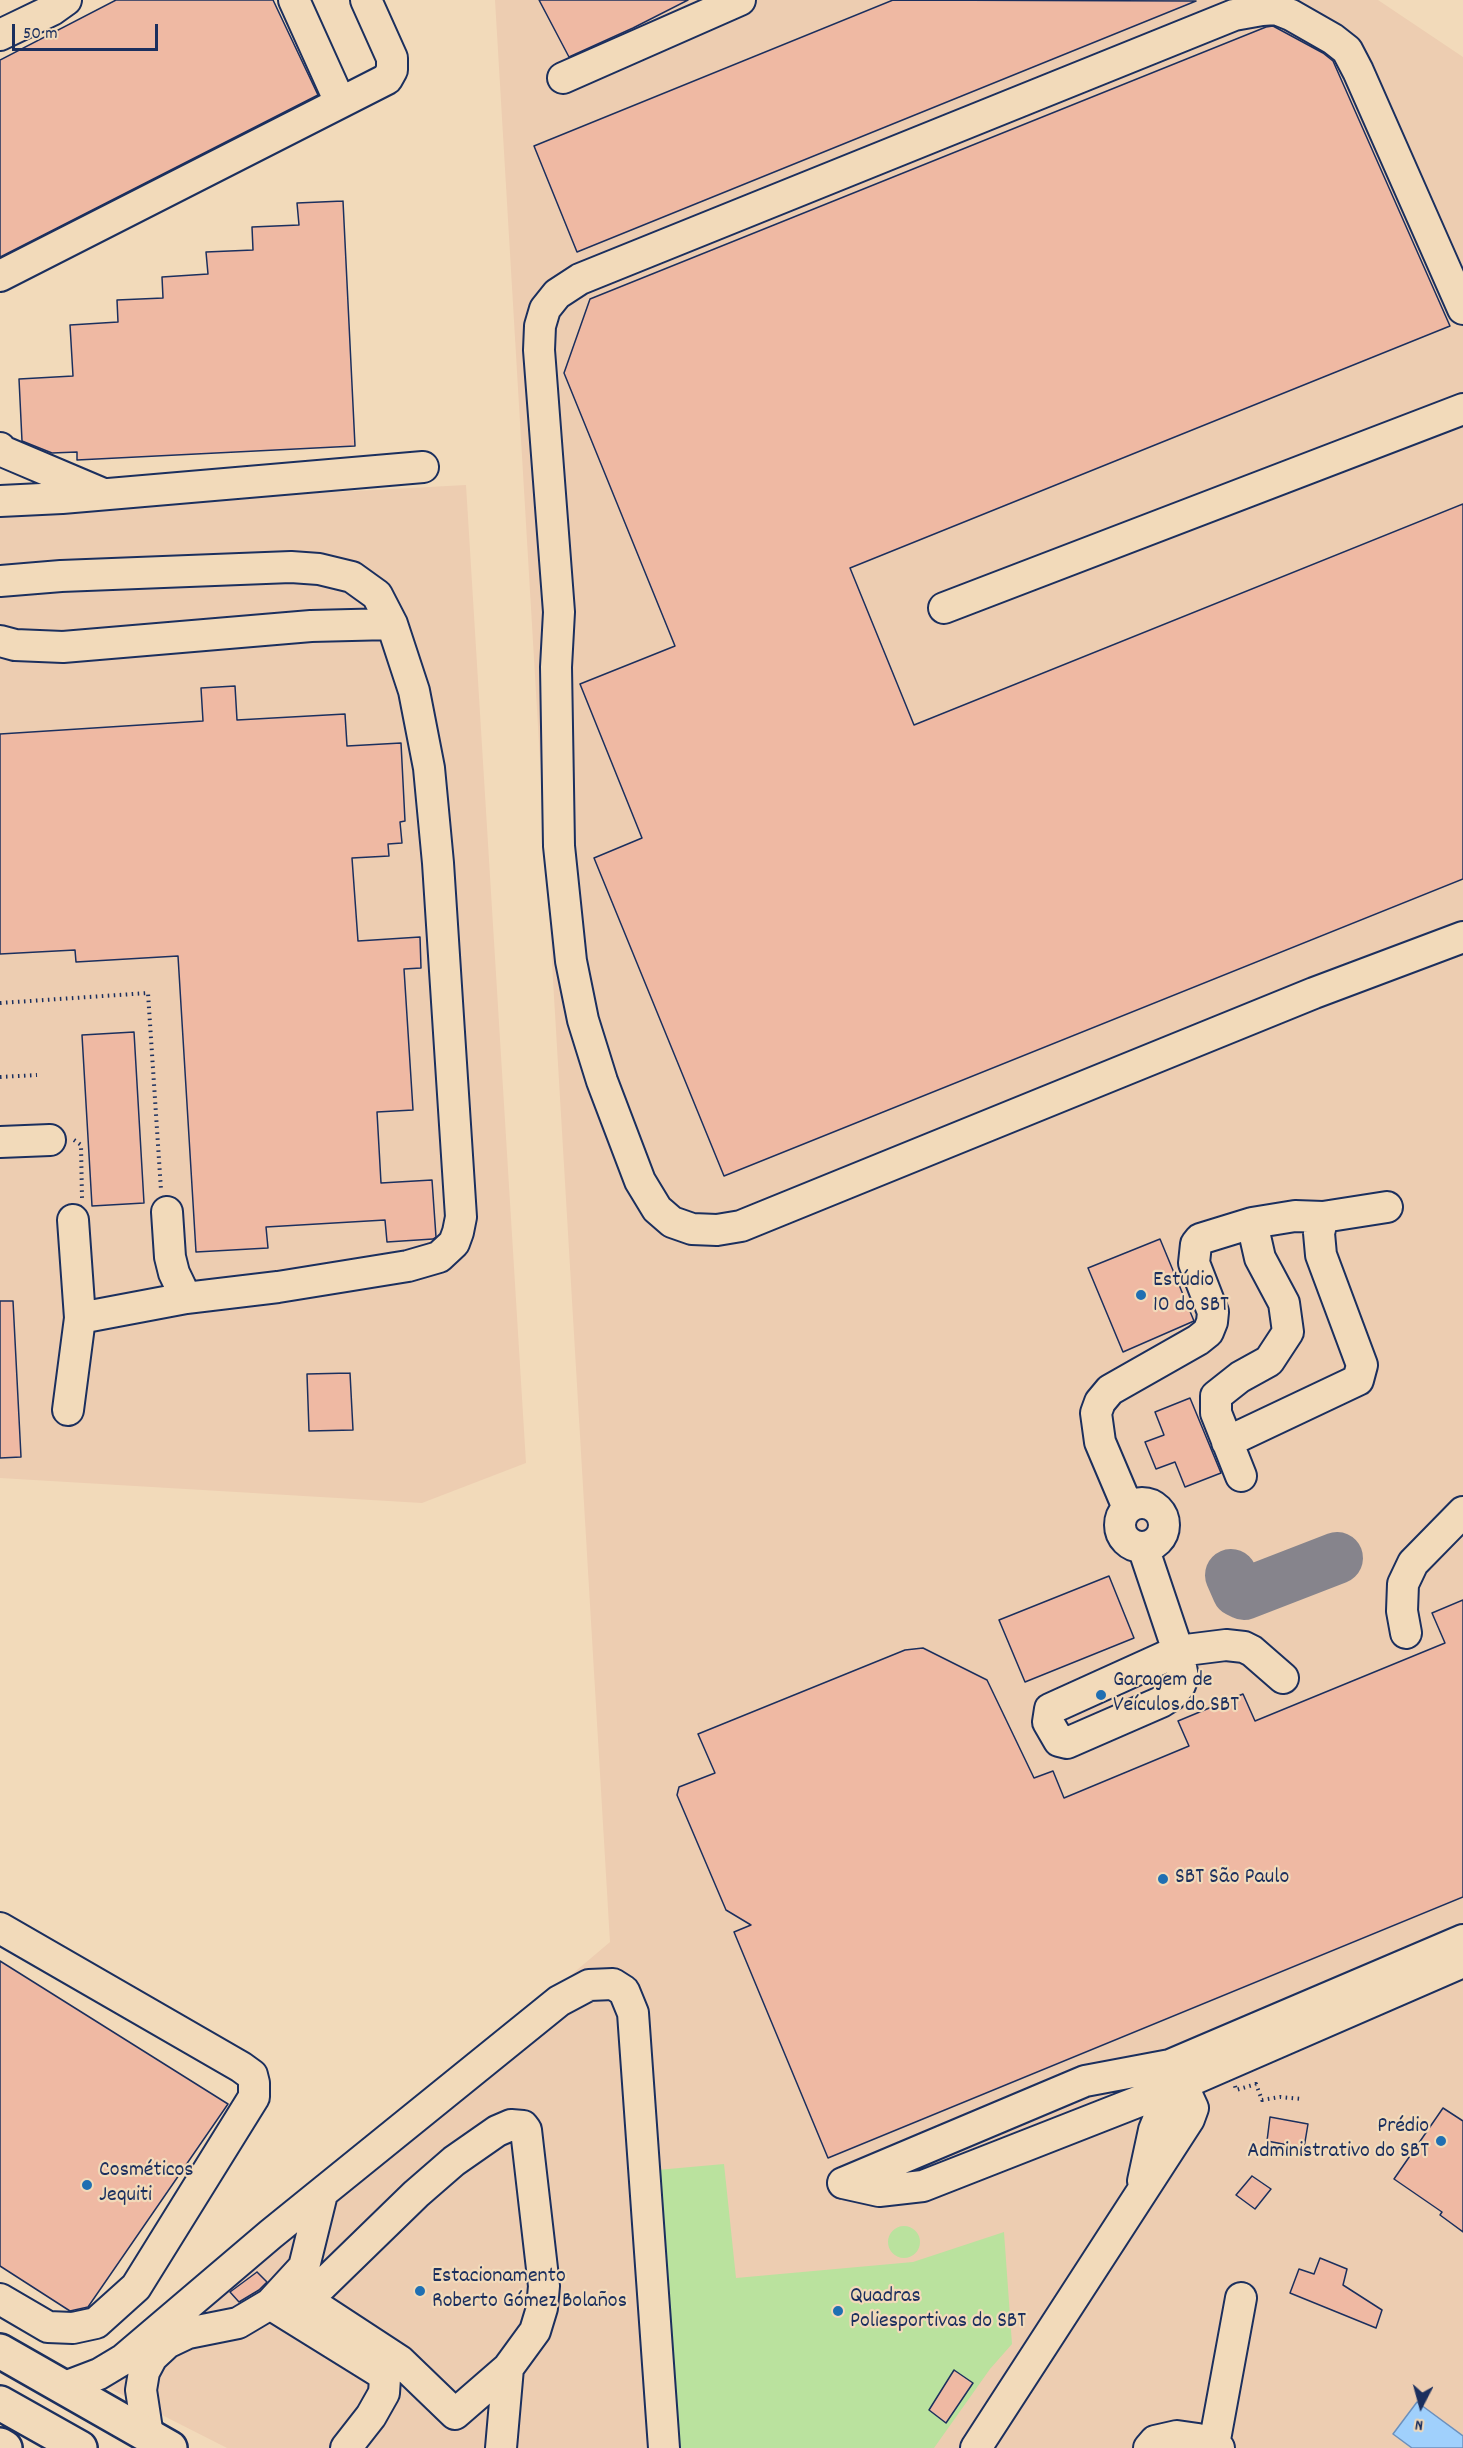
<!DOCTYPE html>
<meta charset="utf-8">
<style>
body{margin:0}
#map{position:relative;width:1463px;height:2448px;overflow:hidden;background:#f2daba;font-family:Dekko,sans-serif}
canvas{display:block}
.north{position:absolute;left:1391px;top:2376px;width:60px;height:60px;-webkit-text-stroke:4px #f2daba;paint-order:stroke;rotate:186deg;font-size:16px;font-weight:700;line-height:24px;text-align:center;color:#1b2f5e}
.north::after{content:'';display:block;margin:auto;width:21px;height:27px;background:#1b2f5e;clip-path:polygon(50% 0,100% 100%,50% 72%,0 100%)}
.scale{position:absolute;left:12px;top:24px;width:146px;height:27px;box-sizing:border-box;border:3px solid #1b2f5e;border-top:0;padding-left:8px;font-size:18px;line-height:21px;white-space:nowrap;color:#1b2f5e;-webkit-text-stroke:4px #f2daba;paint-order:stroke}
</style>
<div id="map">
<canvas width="1463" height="2448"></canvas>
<div class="north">N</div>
<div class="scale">50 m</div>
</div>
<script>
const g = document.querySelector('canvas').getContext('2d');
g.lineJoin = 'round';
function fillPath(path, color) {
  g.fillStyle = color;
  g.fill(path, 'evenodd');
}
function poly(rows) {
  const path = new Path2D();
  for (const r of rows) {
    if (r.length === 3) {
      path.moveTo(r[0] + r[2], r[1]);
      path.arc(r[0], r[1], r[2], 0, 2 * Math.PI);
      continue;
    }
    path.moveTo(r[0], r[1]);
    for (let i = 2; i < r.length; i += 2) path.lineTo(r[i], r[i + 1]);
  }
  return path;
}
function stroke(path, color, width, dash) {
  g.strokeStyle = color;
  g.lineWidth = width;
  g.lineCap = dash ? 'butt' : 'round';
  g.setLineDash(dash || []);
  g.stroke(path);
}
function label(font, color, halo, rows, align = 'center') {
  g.font = font + ' Dekko,sans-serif';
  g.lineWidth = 4.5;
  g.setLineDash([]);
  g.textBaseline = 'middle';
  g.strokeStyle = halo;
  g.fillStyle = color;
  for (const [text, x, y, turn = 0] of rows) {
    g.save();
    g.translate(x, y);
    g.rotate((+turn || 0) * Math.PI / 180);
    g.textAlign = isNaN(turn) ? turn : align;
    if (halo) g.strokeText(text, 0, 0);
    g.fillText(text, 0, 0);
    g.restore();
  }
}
fillPath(poly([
 [495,0,1378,0,1463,57,1463,2448,227,2448,93,2380,610,1942],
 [466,485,526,1463,422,1503,0,1478,0,510]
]), '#edcdb1');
fillPath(poly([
 [724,2164,736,2278,913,2262,1004,2232,1012,2344,990,2369,934,2448,675,2448,657,2170],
 [904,2242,16]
]), '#bae29e');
const water = poly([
 [1417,2402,1463,2436,1463,2448,1412,2448,1393,2434,1417,2402]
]);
fillPath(water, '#a0d0fc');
stroke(water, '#6b90bd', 1.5);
stroke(poly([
 [1231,1575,1238,1591,1244,1594,1337,1558]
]), '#86848c', 52);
const building = poly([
 [116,0,273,0,318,95,0,257,0,60,116,0],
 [539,0,688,0,633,28,569,57,539,0],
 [893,0,1196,1,577,252,534,146,893,0],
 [1273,26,1323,53,1333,61,1450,326,850,568,914,725,1463,504,1463,879,724,1176,594,858,642,838,580,684,675,646,564,373,590,299,1266,27,1273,26],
 [343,201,355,446,77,460,77,452,52,453,22,441,19,379,73,376,70,325,118,322,117,300,163,298,162,277,208,274,206,252,253,250,252,227,299,225,297,203,343,201],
 [235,686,237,720,345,714,347,746,401,743,405,821,400,822,402,843,388,844,389,856,352,858,358,941,420,937,421,968,404,969,413,1110,377,1112,381,1183,432,1180,436,1237,433,1239,387,1242,385,1220,266,1227,268,1248,196,1252,178,956,76,962,75,950,0,954,0,734,203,721,201,688,235,686],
 [134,1032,144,1203,92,1206,82,1035,134,1032],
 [1160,1239,1194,1321,1123,1352,1088,1268,1160,1239],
 [0,1301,13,1301,21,1457,0,1458,0,1301],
 [350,1373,353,1430,309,1431,307,1374,350,1373],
 [1190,1398,1221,1473,1185,1487,1175,1462,1156,1469,1145,1442,1164,1435,1155,1412,1190,1398],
 [1109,1576,1134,1638,1025,1682,999,1620,1109,1576],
 [1463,1600,1463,1897,828,2158,734,1932,751,1925,726,1910,677,1795,679,1787,715,1773,698,1734,905,1650,923,1648,987,1680,1034,1778,1053,1771,1064,1798,1189,1746,1178,1721,1243,1694,1255,1721,1445,1643,1432,1613,1463,1600],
 [0,1961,228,2104,88,2307,70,2311,0,2266,0,1961],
 [1443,2108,1463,2121,1463,2232,1440,2215,1442,2212,1394,2179,1443,2108],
 [1270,2117,1308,2124,1304,2148,1267,2141,1270,2117],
 [1252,2176,1271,2189,1255,2209,1236,2195,1252,2176],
 [1320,2258,1347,2269,1343,2285,1382,2310,1376,2328,1290,2293,1299,2269,1314,2274,1320,2258],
 [257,2272,267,2282,259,2290,239,2302,230,2292,257,2272],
 [954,2370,973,2383,946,2423,929,2410,954,2370]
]);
fillPath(building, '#efb9a3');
stroke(building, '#1b2f5e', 1.5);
const minor = poly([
 [294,0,340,102],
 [0,35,52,10,66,0],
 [563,78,740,0],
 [0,276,387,79,392,70,392,58,366,0],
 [1463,309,1358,71,1347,50,1333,39,1291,15,1276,9,1262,10,1234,15,580,279,557,294,545,309,540,326,539,350,559,612,556,667,559,846,571,961,583,1020,602,1081,640,1181,657,1209,672,1222,692,1229,717,1230,741,1226,1314,993,1463,937],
 [0,448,2,451,101,493],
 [0,501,62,498,423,467],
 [0,581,61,576,291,567,319,569,352,577,377,595,392,624,414,691,429,768,438,863,461,1217,458,1232,454,1243,439,1257,408,1266,278,1287,186,1298,80,1318],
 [944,608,1463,409],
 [0,641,15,645,63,647,311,626,392,624],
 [0,1142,50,1140],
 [167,1212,170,1257,174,1273,186,1298],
 [68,1410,80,1318,73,1220],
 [1227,1442,1358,1380,1362,1365,1321,1255,1319,1233,1323,1217,1387,1207],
 [1241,1476,1216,1413,1216,1396,1240,1377,1269,1361,1288,1332,1284,1303,1260,1258,1252,1223,1295,1216,1323,1217],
 [1142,1525,22],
 [1128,1508,1100,1442,1096,1413,1100,1402,1110,1390,1198,1340,1208,1332,1212,1322,1213,1312,1194,1263,1196,1244,1200,1239,1252,1223],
 [1143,1547,1178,1651,1183,1677,1180,1685,1172,1695,1161,1702,1067,1743,1059,1741,1048,1722,1050,1709,1178,1651,1226,1645,1244,1647,1252,1651,1283,1678],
 [1406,1633,1402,1611,1403,1584,1413,1563,1463,1512],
 [0,1928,241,2067,252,2075,254,2083,254,2097,136,2287,96,2323,73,2328,48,2327,0,2299],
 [1143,2181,1154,2130,1167,2098,1178,2086],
 [843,2183,1085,2081,1170,2065,1463,1940],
 [843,2183,879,2191,923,2186,1178,2086,1463,1962],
 [287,2287,400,2361,455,2414,508,2368,535,2331,542,2308,544,2286,526,2130,523,2126,511,2125,497,2131,454,2161,416,2194,307,2300],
 [270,2304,378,2371,385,2378,384,2393,371,2416,346,2448],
 [65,2387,99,2374,124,2359,271,2234,559,2001,589,1985,613,1984,624,1991,633,2013,664,2448],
 [148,2436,141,2390,144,2372,152,2357,167,2343,188,2333,238,2323,270,2304,304,2267,322,2194],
 [1214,2445,1241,2298],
 [501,2448,508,2368],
 [976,2448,1189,2119,1193,2108,1187,2095,1178,2086,1171,2068],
 [1149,2448,1155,2441,1177,2436,1198,2439,1219,2448]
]);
const major = poly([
 [0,2351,170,2448]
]);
const highway = poly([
 [0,2403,80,2448],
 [0,2445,5,2448]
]);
stroke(minor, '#1b2f5e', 34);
stroke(major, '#1b2f5e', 38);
stroke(highway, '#1b2f5e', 38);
stroke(poly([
 [0,1003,148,993,161,1190],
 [0,1077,37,1075],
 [74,1140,81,1145,82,1198],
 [1235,2086,1236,2090,1256,2084,1262,2100,1280,2097,1302,2099]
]), '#1b2f5e', 4, [1.5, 4.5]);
stroke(minor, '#f2daba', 30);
stroke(major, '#f2daba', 33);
stroke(highway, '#f2daba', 33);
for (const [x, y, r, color] of [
 [1141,1295,6,"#1f6fb2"],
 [1101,1695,6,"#1f6fb2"],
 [1163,1879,6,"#1f6fb2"],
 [1441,2141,6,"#1f6fb2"],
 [87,2185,6,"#1f6fb2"],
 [420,2291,6,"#1f6fb2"],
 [838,2311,6,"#1f6fb2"]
]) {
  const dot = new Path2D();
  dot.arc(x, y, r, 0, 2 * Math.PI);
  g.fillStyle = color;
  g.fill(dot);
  stroke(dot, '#f2daba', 2);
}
label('22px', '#1b2f5e', '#f2daba', [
 ["Estúdio",1153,1282],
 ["10 do SBT",1153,1307],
 ["Garagem de",1113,1682],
 ["Veículos do SBT",1113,1707],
 ["SBT São Paulo",1175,1879],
 ["Prédio",1429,2128,"right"],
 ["Administrativo do SBT",1429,2153,"right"],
 ["Cosméticos",99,2172],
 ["Jequiti",99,2197],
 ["Estacionamento",432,2278],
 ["Roberto Gómez Bolaños",432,2303],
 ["Quadras",850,2298],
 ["Poliesportivas do SBT",850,2323]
], 'left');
</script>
